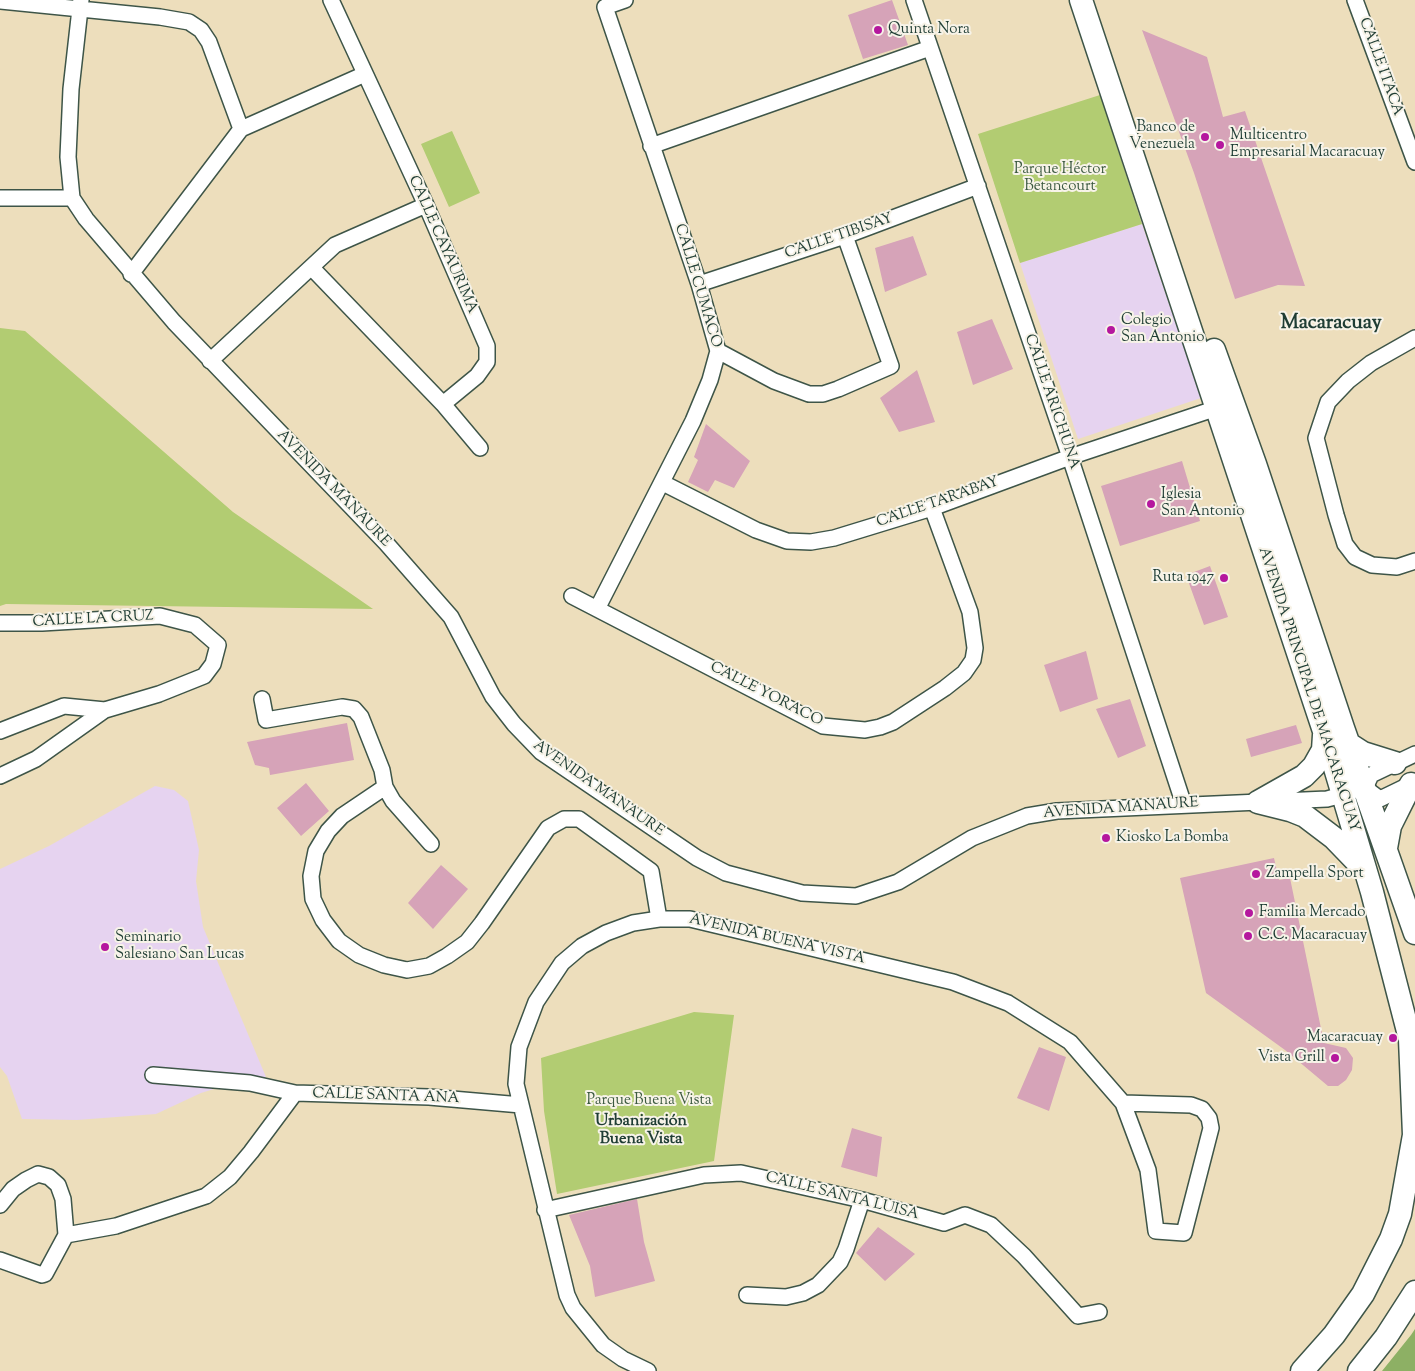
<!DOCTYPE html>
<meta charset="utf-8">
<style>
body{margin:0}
canvas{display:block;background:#eddebc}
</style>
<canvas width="1415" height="1371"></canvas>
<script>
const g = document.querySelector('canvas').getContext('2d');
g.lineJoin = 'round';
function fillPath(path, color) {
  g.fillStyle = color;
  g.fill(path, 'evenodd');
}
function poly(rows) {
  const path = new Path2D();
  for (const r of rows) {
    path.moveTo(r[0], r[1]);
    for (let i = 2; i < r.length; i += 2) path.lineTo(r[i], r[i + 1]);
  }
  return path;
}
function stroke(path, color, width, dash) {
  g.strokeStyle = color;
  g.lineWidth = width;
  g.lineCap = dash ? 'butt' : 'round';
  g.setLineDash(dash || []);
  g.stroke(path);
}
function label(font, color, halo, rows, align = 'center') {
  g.font = font + ' "Sorts Mill Goudy",serif';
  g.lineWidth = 4;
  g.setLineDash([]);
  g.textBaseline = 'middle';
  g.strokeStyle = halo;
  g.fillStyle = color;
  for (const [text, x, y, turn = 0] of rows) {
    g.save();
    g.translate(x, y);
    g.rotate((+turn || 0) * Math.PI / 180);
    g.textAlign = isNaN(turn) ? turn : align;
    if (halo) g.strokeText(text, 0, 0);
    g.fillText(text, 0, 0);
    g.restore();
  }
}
fillPath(poly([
 [1142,224,1201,398,1078,439,1020,263],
 [155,786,174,790,188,801,199,850,196,881,203,927,266,1077,253,1077,201,1093,156,1114,77,1120,22,1119,7,1076,0,1067,0,869,49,846]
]), '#e6d3f0');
fillPath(poly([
 [1100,95,1142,224,1020,263,978,134],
 [452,131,480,193,449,207,421,144],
 [0,328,25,331,233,512,373,609,6,604,0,606],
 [694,1012,734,1015,714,1161,557,1194,544,1111,541,1058]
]), '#b2cc72');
fillPath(poly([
 [1415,1329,1415,1371,1382,1371,1411,1335]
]), '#8db064');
fillPath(poly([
 [892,0,908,45,863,59,848,15],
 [1142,30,1207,57,1223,117,1245,111,1305,286,1278,285,1235,299,1194,173],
 [913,236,927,275,885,292,875,248],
 [992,319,1013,369,973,385,957,332],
 [917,370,935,422,899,432,880,398],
 [706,424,750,461,734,488,715,480,708,492,688,482,698,460,694,457],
 [1182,461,1200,521,1120,546,1101,486],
 [1210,566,1228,617,1204,625,1186,575],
 [1086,651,1098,699,1060,712,1044,665],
 [1130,699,1146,746,1118,758,1096,709],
 [347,723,354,760,270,775,269,768,255,765,247,742],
 [1296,725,1302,743,1251,757,1246,739],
 [306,783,329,811,301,836,277,808],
 [1274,858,1279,880,1290,878,1324,1043,1346,1048,1353,1058,1352,1070,1346,1080,1338,1086,1328,1086,1285,1050,1206,993,1180,878],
 [441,865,468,889,433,929,408,903],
 [1039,1047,1066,1057,1049,1111,1017,1098],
 [852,1128,882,1137,877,1177,841,1167],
 [637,1199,644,1242,655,1281,595,1297,590,1266,569,1215],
 [878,1227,915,1254,885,1281,856,1253]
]), '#d6a3b8');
const street = poly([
 [81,0,71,89,68,157,72,198,86,219,174,322,386,543,451,617,493,697,514,724,541,752,697,858,726,873,802,893,856,896,898,882,972,838,1027,816,1057,811,1327,799,1350,793],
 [331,0,426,205,487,346,487,362,477,376,443,404],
 [914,0,1070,457,1184,805],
 [1355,0,1415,162],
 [0,1,160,17,189,22,201,30,209,42,241,129],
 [605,7,625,0],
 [651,146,930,48],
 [0,198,72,198],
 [312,268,443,404,480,448],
 [131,274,241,129,365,74],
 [699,284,845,236,978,186],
 [1415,338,1371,363,1348,381,1328,402,1316,438,1336,515,1345,544,1355,557,1372,565,1397,567,1415,561],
 [718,351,774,381,809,394,823,394,838,389,891,366,845,236],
 [210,361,335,245,426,205],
 [663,483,756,530,787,541,811,542,834,538,932,508,1070,457,1217,408],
 [572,596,823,726,865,730,880,727,893,722,945,688,964,673,973,660,975,648,970,612,932,508],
 [597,609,693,421,710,380,718,351,699,284,605,7],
 [0,623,42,623,160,616,195,625,218,645,213,664,204,676,159,694,105,710,36,759,0,776],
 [262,699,266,720,342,707,354,709,361,717,382,770,385,787,393,801,431,844],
 [0,731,64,706,105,710],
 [385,787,342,816,328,831,316,851,311,876,313,899,323,920,339,941,359,955,384,965,407,970,429,966,447,956,467,942,482,923,548,828,564,819,579,819,651,871,659,919],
 [1365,788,1371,775,1415,754],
 [1365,788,1380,799,1411,784],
 [153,1075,250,1083,295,1093],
 [0,1205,13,1189,26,1180,38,1174,49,1177,58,1185,63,1199,66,1235,45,1274,42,1275,0,1260],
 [545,1210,704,1175,741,1173,862,1200,944,1223,965,1215,991,1225,1024,1256,1078,1316,1099,1312],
 [66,1235,116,1226,206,1196,230,1177,251,1152,295,1093,429,1097,521,1105],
 [747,1295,786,1297,803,1293,818,1285,840,1262,846,1249,862,1200],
 [648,1371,623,1359,603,1345,573,1308,567,1295,516,1084,519,1047,536,1002,562,963,582,946,606,933,633,923,659,919,690,919,953,982,1008,1003,1070,1042,1123,1103,1148,1170,1156,1231,1184,1233,1211,1128,1209,1118,1202,1109,1191,1105,1123,1103]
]);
const secondary = poly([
 [1081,0,1324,731,1372,892,1410,1039,1414,1135,1400,1214,1391,1239,1363,1294,1334,1335,1302,1371],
 [1214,350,1255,464,1343,728,1415,933],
 [1349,744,1363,753,1395,763],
 [1258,802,1290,810,1305,816,1334,838,1363,868],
 [1258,802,1304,776,1314,766,1323,750,1324,735],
 [1386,848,1390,826,1411,784],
 [1359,1371,1386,1337,1415,1292]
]);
stroke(street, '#3e5548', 18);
stroke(secondary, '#3e5548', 25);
stroke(street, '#fff', 15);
stroke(secondary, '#fff', 22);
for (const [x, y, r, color] of [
 [878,30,5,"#b5179e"],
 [1205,137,5,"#b5179e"],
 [1220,145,5,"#b5179e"],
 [1111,330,5,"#b5179e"],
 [1151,504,5,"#b5179e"],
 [1224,578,5,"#b5179e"],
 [1106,838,5,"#b5179e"],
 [1256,874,5,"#b5179e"],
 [1249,913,5,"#b5179e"],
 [1248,936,5,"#b5179e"],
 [105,947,5,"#b5179e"],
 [1393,1038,5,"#b5179e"],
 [1335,1058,5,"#b5179e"]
]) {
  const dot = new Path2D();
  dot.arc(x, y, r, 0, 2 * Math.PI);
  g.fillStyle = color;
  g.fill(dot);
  stroke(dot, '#f7f3e8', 2);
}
label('15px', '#1f3d34', '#f7f3e8', [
 ["Quinta Nora",888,30],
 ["Banco de",1195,128,"right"],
 ["Venezuela",1195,145,"right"],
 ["Multicentro",1230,136],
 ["Empresarial Macaracuay",1230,153],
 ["Colegio",1121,321],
 ["San Antonio",1121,338],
 ["Iglesia",1161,495],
 ["San Antonio",1161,512],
 ["Ruta 1947",1214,578,"right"],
 ["Kiosko La Bomba",1116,838],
 ["Zampella Sport",1266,874],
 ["Familia Mercado",1259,913],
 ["C.C. Macaracuay",1258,936],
 ["Seminario",115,938],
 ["Salesiano San Lucas",115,955],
 ["Macaracuay",1383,1038,"right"],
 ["Vista Grill",1325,1058,"right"]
], 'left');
label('15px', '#1f3d34', '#f7f3e8', [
 ["CALLE ITACA",1380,67,70],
 ["CALLE TIBISAY",839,237,-19],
 ["CALLE CAYAURIMA",442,245,66],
 ["CALLE CUMACO",697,286,73],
 ["CALLE ARICHUNA",1051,402,71],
 ["AVENIDA MANAURE",333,489,46],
 ["CALLE TARABAY",938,503,-19],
 ["CALLE LA CRUZ",93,620,-3],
 ["AVENIDA PRINCIPAL DE MACARACUAY",1308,690,72],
 ["CALLE YORACO",766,695,27],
 ["AVENIDA MANAURE",598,789,35],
 ["AVENIDA MANAURE",1121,809,-4],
 ["AVENIDA BUENA VISTA",777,940,13],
 ["CALLE SANTA ANA",386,1097,2],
 ["CALLE SANTA LUISA",842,1197,14]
]);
label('15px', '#3c5a40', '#f7f3e8', [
 ["Parque Héctor",1060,170],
 ["Betancourt",1060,187],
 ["Parque Buena Vista",649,1101]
]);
label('bold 16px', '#1f3d34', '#f7f3e8', [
 ["Urbanización",641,1122],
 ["Buena Vista",641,1140]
]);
label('bold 20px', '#1f3d34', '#f7f3e8', [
 ["Macaracuay",1331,325]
]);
</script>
